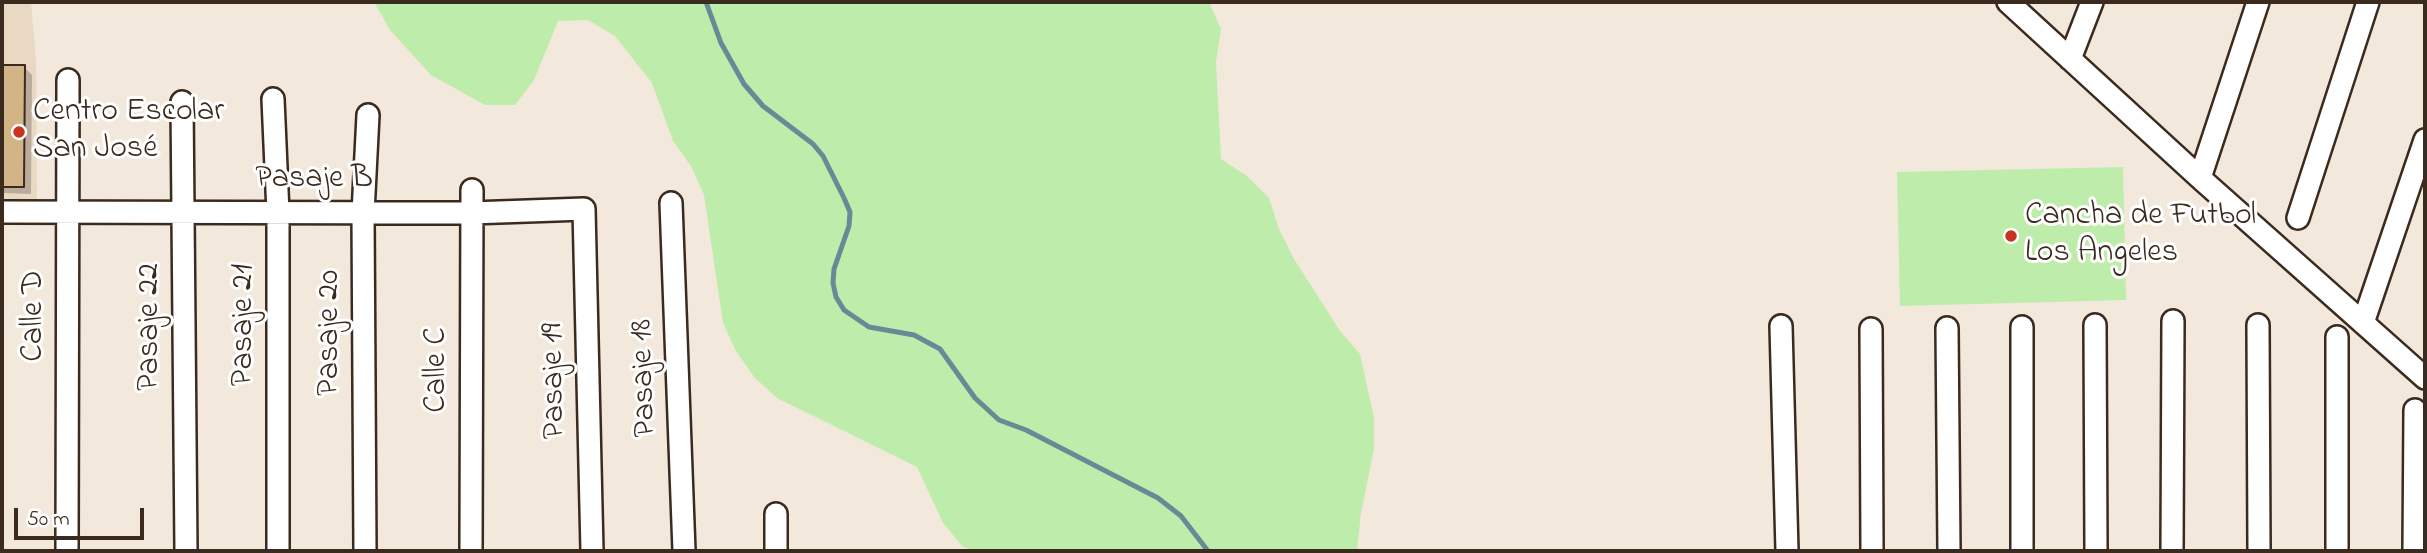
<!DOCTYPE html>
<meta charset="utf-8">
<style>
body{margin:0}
#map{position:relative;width:2427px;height:553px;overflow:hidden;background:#f2e8db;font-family:"Indie Flower",sans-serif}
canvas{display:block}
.frame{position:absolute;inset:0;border:4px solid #3b2a1e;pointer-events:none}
.scale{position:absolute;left:14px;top:508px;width:130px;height:32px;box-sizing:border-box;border:4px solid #3b2a1e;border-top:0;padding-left:9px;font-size:21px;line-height:24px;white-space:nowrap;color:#3b2a1e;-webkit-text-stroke:5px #fff;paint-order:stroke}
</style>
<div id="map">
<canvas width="2427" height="553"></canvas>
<div class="frame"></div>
<div class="scale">50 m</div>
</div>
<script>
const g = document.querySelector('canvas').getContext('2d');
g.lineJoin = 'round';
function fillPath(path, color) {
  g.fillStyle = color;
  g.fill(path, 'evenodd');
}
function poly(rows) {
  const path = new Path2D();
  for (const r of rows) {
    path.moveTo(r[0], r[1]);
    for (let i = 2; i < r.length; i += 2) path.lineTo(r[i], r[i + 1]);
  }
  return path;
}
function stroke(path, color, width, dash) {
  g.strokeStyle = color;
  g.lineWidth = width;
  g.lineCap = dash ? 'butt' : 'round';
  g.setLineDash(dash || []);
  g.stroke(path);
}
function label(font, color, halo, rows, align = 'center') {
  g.font = font + ' "Indie Flower",sans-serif';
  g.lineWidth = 6;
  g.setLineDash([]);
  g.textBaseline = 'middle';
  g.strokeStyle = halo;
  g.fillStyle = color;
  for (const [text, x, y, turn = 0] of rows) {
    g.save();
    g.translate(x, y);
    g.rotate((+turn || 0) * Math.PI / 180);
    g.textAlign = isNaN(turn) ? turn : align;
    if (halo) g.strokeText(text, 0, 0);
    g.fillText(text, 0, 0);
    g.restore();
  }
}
fillPath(poly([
 [2,2,31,2,36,62,37,202,2,202]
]), '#e9d8c2');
fillPath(poly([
 [374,2,1209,2,1221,29,1216,62,1221,159,1247,176,1269,198,1279,229,1294,259,1340,331,1360,354,1374,418,1374,449,1361,513,1357,551,978,551,963,547,943,523,917,467,777,398,754,377,736,351,723,323,704,195,691,166,673,141,652,83,615,36,588,20,558,21,534,80,515,105,485,105,431,75,390,30],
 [2123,167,2126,300,1900,306,1897,172]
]), '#beedab');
fillPath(poly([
 [2,67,24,67,32,75,31,194,2,193]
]), '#0003');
stroke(poly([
 [706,2,721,43,744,84,763,106,813,144,823,156,844,198,850,212,849,226,834,269,833,283,836,297,844,310,869,327,914,335,940,349,975,398,999,420,1026,430,1158,498,1181,516,1208,551]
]), '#678b96', 5);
const building = poly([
 [2,65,25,65,24,187,2,187,2,65]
]);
fillPath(building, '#d3b486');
stroke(building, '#3b2a1e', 2);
const minor = poly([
 [2008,2,2200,178,2425,378],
 [2070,59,2092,2],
 [273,99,278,213,278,551],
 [182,102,186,551],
 [2200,178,2258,2],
 [671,203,684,551],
 [2,212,471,213,584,209,592,551],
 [2298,218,2368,2],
 [2363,323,2425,140],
 [2095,325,2096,551],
 [2258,325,2259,551],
 [1781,326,1787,551],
 [1947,328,1949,551],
 [1871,329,1872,551],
 [2337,337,2337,551],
 [776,514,776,551],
 [67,551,68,80],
 [365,551,363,213,368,115],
 [471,551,472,190],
 [2022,551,2022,327],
 [2172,551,2173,321],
 [2414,551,2415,410]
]);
stroke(minor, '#3b2a1e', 26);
stroke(minor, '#fff', 21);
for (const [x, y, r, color] of [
 [19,132,7,"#c8321e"],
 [2011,236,7,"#c8321e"]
]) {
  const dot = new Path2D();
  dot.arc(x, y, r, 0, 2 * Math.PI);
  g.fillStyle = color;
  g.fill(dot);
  stroke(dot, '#fff', 2.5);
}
label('32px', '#3b2a1e', '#fff', [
 ["Centro Escolar",33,114],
 ["San José",33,151],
 ["Cancha de Futbol",2025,218],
 ["Los Angeles",2025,255]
], 'left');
label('32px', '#3b2a1e', '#fff', [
 ["Pasaje B",314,181],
 ["Calle D",36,316,-90],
 ["Pasaje 21",246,325,-90],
 ["Pasaje 22",152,327,-90],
 ["Pasaje 20",332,333,-90],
 ["Calle C",439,370,-90],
 ["Pasaje 18",646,378,-92],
 ["Pasaje 19",556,381,-91]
]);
</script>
